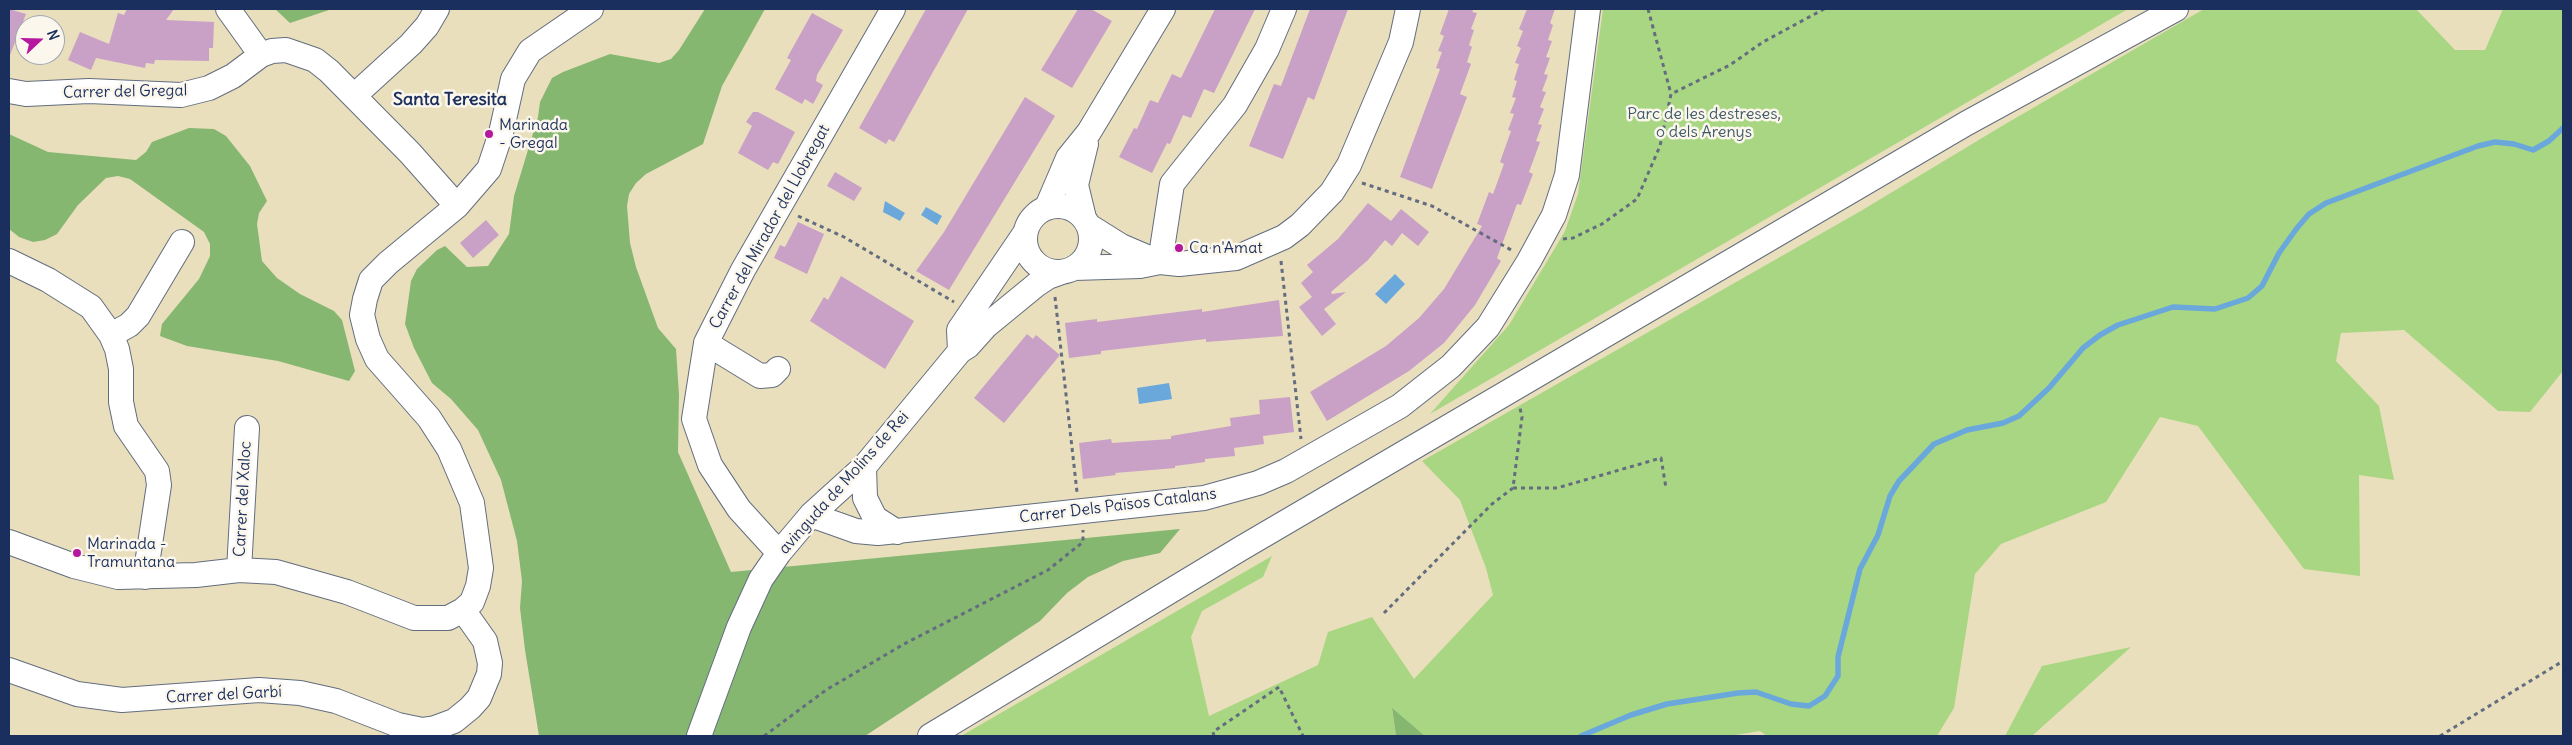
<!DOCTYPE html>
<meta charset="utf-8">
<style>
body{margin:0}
#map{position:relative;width:2572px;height:745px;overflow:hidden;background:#e9dfbc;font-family:Delius,sans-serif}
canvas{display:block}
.frame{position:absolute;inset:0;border:10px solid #1b2f5e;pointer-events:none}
.north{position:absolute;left:15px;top:15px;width:50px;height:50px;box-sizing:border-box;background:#fbf7ec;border:1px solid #a1a7b3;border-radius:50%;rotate:69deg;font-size:14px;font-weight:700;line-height:20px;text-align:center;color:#1b2f5e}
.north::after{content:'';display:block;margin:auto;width:18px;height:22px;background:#b5179e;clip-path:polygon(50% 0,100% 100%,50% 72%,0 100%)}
</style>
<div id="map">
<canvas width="2572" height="745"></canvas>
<div class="frame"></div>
<div class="north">N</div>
</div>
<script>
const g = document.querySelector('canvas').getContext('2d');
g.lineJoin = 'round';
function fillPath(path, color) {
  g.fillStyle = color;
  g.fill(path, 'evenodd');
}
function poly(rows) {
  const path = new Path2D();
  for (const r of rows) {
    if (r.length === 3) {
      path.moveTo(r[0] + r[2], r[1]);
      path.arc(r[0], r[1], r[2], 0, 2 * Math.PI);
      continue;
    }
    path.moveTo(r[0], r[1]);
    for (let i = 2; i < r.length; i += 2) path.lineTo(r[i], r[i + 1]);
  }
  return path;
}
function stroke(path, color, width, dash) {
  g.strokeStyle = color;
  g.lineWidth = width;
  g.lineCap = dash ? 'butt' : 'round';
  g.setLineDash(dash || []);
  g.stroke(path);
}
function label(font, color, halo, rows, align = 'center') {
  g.font = font + ' Delius,sans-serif';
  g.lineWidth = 5;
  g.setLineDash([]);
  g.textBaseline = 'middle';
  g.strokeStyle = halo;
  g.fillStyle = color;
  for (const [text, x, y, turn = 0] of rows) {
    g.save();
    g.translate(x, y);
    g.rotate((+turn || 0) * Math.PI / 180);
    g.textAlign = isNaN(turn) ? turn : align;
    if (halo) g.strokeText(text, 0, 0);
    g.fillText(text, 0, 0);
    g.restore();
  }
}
fillPath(poly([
 [1603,9,2128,9,1430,414,1509,325,1565,231,1578,194],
 [2204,9,2416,9,2455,50,2485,50,2503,9,2563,9,2563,371,2530,412,2498,411,2404,330,2341,333,2336,361,2379,406,2394,480,2359,475,2360,576,2304,569,2198,426,2160,417,2106,502,2001,544,1975,574,1954,708,1937,736,1767,736,1760,731,1730,736,1425,736,1392,709,1396,736,961,736,1272,556,1263,577,1202,611,1191,637,1209,716,1318,665,1328,632,1372,617,1414,679,1493,595,1486,568,1460,500,1422,461,1859,212,2007,123],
 [2131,647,2032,736,2005,736,2042,666]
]), '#a9d683');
fillPath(poly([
 [275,9,332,9,290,23],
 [705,9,765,9,722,86,703,144,646,174,636,183,629,194,627,206,630,243,636,267,658,328,676,349,679,395,678,452,731,572,1180,529,1160,553,1123,561,1088,577,1067,593,1040,621,865,736,539,736,525,650,520,608,522,581,517,541,501,480,478,430,451,399,432,383,414,348,405,324,411,281,417,269,437,250,445,246,467,267,488,266,509,234,514,196,538,117,540,102,552,78,563,72,610,54,659,63,671,59,679,50],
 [189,128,214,129,226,136,250,166,267,201,259,213,257,224,262,261,277,278,300,294,334,311,342,320,355,371,349,381,278,361,187,346,160,336,162,324,199,279,210,256,210,244,204,232,130,179,118,176,106,178,78,205,57,234,45,240,33,242,19,237,9,229,9,134,48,152,136,160,146,152,152,142],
 [1392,708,1425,736,1396,736]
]), '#86b771');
fillPath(poly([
 [885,201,905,213,900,221,883,212],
 [926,207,942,216,937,225,921,215],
 [1395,274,1405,284,1386,304,1375,294],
 [1169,383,1172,399,1139,404,1137,388]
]), '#6aa8dc');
stroke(poly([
 [1581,736,1631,715,1667,704,1738,693,1756,692,1791,704,1809,706,1825,696,1838,676,1838,657,1860,569,1878,535,1890,496,1899,481,1934,444,1967,430,2003,423,2019,416,2049,388,2083,348,2100,335,2118,325,2173,307,2215,309,2248,298,2262,286,2279,253,2297,228,2309,214,2326,203,2478,146,2495,142,2514,144,2533,150,2549,141,2563,128]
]), '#6aa8dc', 5.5);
fillPath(poly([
 [9,9,26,14,10,55,9,55],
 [127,9,174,9,166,20,214,22,213,48,209,48,209,61,155,60,154,64,146,63,145,68,96,58,91,70,68,60,80,32,109,44,118,13,124,15],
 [926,9,968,9,894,142,889,139,886,144,859,128],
 [1078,9,1091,9,1112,21,1072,88,1041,70],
 [1215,9,1255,9,1214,93,1204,89,1191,118,1183,115,1170,144,1167,143,1152,173,1119,157,1134,128,1137,129,1150,100,1158,103,1172,74,1181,78],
 [1310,9,1348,9,1314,100,1308,97,1283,159,1249,146,1274,84,1281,86],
 [1449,9,1474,9,1472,12,1477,13,1471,29,1474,30,1469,45,1472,47,1467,62,1471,64,1460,94,1467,97,1432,189,1400,177,1440,69,1436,68,1442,52,1438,51,1444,36,1440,34],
 [1527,9,1555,9,1550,23,1553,25,1548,40,1552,41,1546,57,1550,58,1544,74,1548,75,1542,91,1546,92,1540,107,1544,109,1538,124,1542,125,1536,141,1540,142,1529,172,1533,174,1521,205,1517,204,1497,258,1501,261,1475,305,1444,343,1409,371,1327,421,1310,392,1386,346,1419,318,1444,289,1482,226,1477,224,1489,192,1493,194,1504,164,1500,162,1511,131,1508,130,1514,114,1510,113,1516,98,1512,97,1517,81,1514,80,1519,64,1515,63,1521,48,1517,46,1523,31,1519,29],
 [812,13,843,30,817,75,816,81,823,85,818,95,813,104,805,99,802,104,775,89,791,60,787,58],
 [1025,97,1055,116,949,290,916,271,944,232],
 [753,112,758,112,795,132,778,164,773,162,768,170,738,153,752,126,746,122],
 [835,172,862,188,854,201,827,186],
 [1368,203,1391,221,1401,209,1429,232,1418,246,1402,233,1392,246,1385,240,1368,260,1331,292,1332,294,1346,292,1324,309,1336,324,1322,336,1299,307,1312,297,1301,283,1313,272,1307,265,1338,239],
 [486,220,499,235,473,258,460,243],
 [798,222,824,234,807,274,774,258,780,245,785,247],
 [841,276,914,321,885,369,810,321,824,297,828,300],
 [1279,300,1283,336,1206,342,1206,339,1101,351,1101,354,1069,358,1065,323,1097,319,1097,322,1202,309,1202,312],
 [1027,334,1033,339,1036,335,1060,355,1004,423,974,398],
 [1290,397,1294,432,1263,436,1264,444,1234,448,1235,456,1205,459,1205,462,1175,466,1175,468,1115,473,1116,475,1083,479,1079,443,1111,439,1112,443,1171,439,1171,436,1231,426,1230,418,1260,414,1259,400]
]), '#c9a0c6');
const minor = poly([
 [228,9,261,55],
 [9,91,26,94,89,91,181,95,209,88,233,76,261,55,272,51,286,50,315,60,329,71,410,153,457,206],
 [354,96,411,44,427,26,437,9],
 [1058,239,33],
 [1047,207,1068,158,1089,132,1163,9],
 [1084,218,1076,185,1086,144],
 [1089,226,1121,246,1156,261],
 [9,261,48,280,91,307,111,335,117,349,121,369,121,402,126,426,157,471,159,485,145,577],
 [1160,262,1172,184,1235,105,1267,49,1284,9],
 [1074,268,1140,266,1160,262,1179,264,1236,258,1284,237,1300,225,1332,192,1349,165,1401,42,1408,9],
 [111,335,129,325,138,316,182,242],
 [706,343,760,376,772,375,778,369],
 [960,351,959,330,1025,233],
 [864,467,865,498,875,518,897,532],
 [811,515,856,531,878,533,1204,498,1258,483,1286,471,1400,406,1451,366,1488,327,1529,261,1554,215,1567,175,1588,9],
 [9,542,74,566,118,577,196,575,239,570,276,572,347,592,414,618,448,618,463,610,472,602,478,586,481,568,472,503,449,449,429,418,377,359,368,339,362,315,365,299,371,280,388,263,457,206,489,169,501,133,513,79,530,51,591,9],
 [779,553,739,509,710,465,694,419,706,343,743,270,893,9],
 [239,570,247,428],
 [9,670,77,694,122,700,259,690,300,693,336,701,398,725,422,730,435,728,454,721,470,708,479,698,489,674,490,663,485,641,463,610],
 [699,736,739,627,761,579,779,553,811,515,864,467,960,351,968,346,986,326,1036,285,1048,277,1062,272],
 [930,736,1240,549,1967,123,2176,9]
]);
stroke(minor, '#636d7f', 26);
stroke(poly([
 [1648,9,1671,94],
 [1362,183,1432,206,1513,251],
 [798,216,844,237,954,302],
 [1563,239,1573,238,1602,224,1637,199,1660,146,1671,94,1730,65,1763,42,1824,9],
 [1281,261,1301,439],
 [1055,297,1077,492],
 [1513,488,1557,488,1661,458,1666,488],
 [1384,613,1492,504,1513,488,1522,417,1520,408],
 [764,736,826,690,904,644,1048,570,1083,542,1083,530],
 [1214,736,1213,732,1279,687,1303,736],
 [2440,736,2563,661]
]), '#636d7f', 3, [4, 4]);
stroke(minor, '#fff', 24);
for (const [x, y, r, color] of [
 [489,134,5,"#b5179e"],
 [1179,248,5,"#b5179e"],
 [77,553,5,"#b5179e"]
]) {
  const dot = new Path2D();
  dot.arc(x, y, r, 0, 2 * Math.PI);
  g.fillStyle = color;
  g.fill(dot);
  stroke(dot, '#fbf7ec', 2);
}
label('16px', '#1b2f5e', '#fbf7ec', [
 ["Carrer del Gregal",125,92,-1],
 ["Carrer del Mirador del Llobregat",770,227,-61],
 ["avinguda de Molins de Rei",844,483,-48],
 ["Carrer del Xaloc",243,499,-87],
 ["Carrer Dels Països Catalans",1118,506,-7],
 ["Carrer del Garbí",224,695,-3]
]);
label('16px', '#3e5967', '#fbf7ec', [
 ["Parc de les destreses,",1704,114],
 ["o dels Arenys",1704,132]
]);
label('16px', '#1b2f5e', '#fbf7ec', [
 ["Marinada",499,125],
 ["- Gregal",499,143],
 ["Ca n'Amat",1189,248],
 ["Marinada -",87,544],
 ["Tramuntana",87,562]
], 'left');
label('bold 18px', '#1b2f5e', '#fbf7ec', [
 ["Santa Teresita",450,100]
]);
</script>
